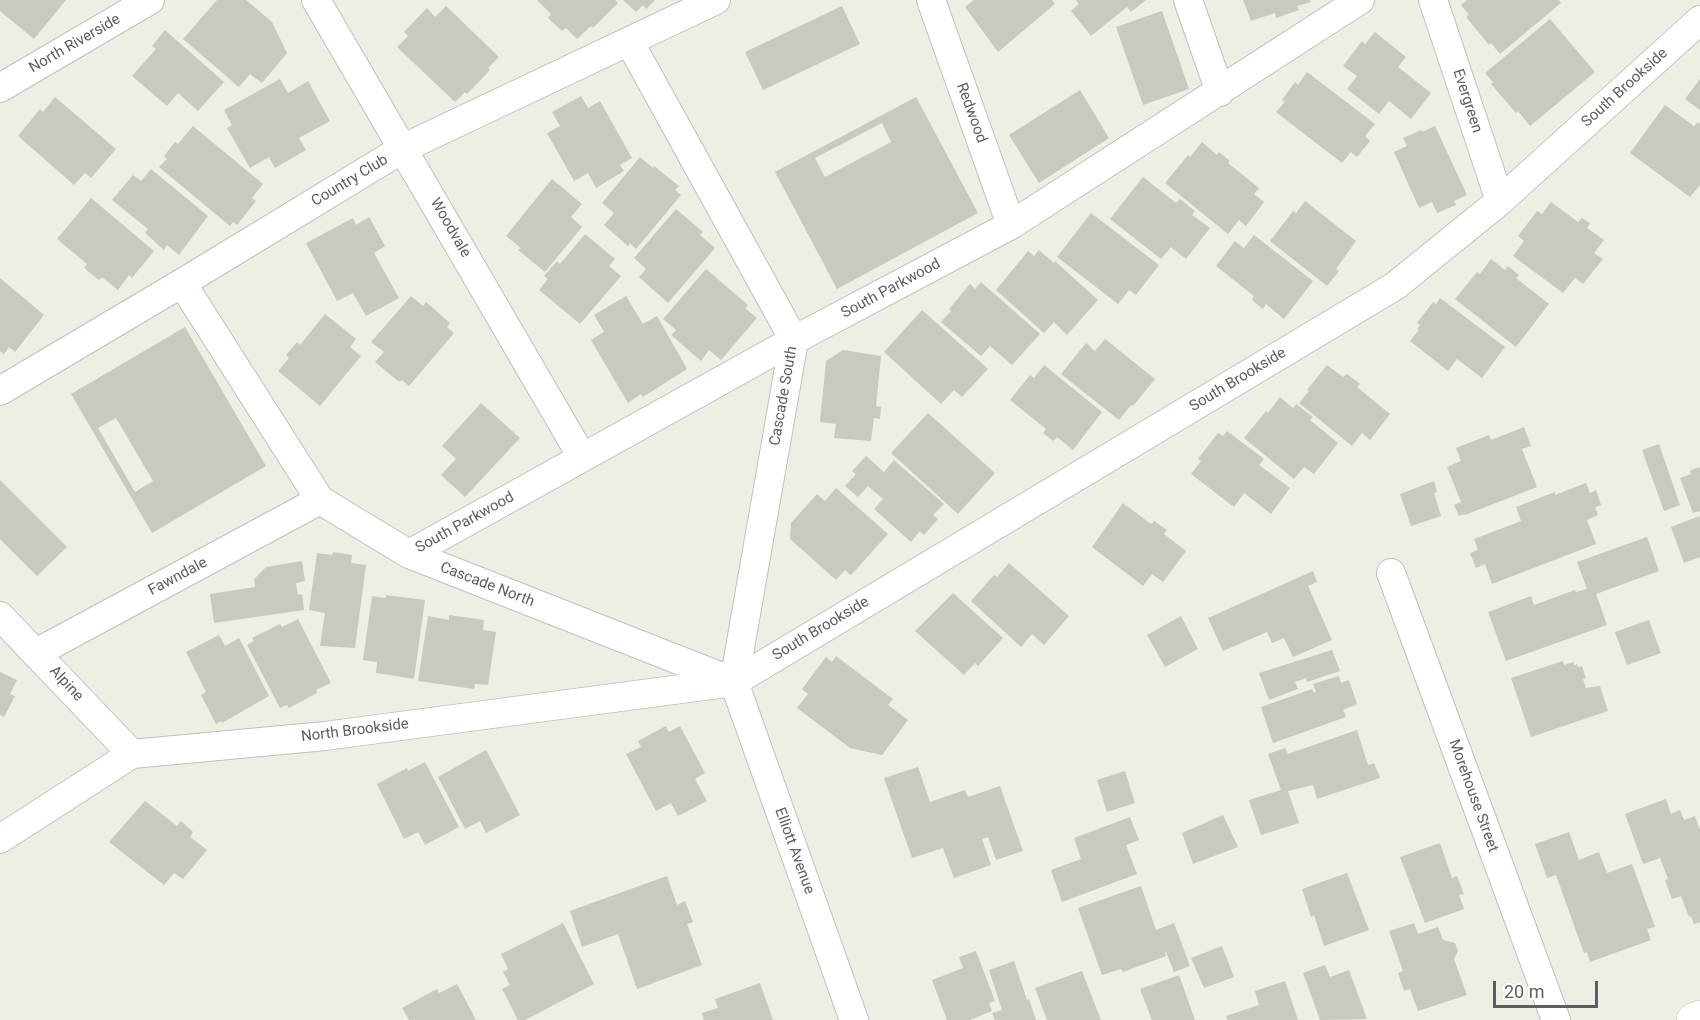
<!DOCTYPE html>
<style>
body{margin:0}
#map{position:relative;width:1700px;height:1020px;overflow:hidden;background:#efeee2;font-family:Roboto,sans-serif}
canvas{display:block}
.scale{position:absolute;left:1493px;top:981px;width:105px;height:27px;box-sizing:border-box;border:3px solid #5b5e65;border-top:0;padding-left:8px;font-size:18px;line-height:21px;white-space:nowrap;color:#5b5e65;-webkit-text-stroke:4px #fff;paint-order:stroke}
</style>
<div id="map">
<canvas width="1700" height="1020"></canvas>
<div class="scale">20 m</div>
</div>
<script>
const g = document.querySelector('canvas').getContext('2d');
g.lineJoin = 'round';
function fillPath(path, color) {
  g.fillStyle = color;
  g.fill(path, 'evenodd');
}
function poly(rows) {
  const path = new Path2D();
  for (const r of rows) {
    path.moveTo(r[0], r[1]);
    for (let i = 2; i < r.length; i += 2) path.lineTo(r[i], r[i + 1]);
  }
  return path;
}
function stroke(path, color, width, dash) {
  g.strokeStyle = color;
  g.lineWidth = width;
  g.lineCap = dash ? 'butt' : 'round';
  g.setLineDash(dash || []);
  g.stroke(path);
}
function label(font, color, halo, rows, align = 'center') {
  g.font = font + ' Roboto,sans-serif';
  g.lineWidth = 4.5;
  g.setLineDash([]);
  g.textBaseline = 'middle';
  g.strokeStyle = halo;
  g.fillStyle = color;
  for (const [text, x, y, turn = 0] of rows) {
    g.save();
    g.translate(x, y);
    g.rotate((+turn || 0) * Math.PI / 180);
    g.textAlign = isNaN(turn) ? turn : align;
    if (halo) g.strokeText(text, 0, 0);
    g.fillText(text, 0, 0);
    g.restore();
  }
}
fillPath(poly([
 [0,0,66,0,34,39,0,11],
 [217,0,246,0,272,22,287,53,262,83,250,74,239,87,183,39],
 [537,0,615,0,618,3,593,28,591,26,577,39,566,28,562,31,548,18,551,14],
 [623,0,655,0,646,9,643,5,636,12],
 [974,0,1052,0,1055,4,998,52,965,7],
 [1076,0,1146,0,1131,12,1127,7,1091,36,1071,11,1079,4],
 [1243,0,1310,0,1311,2,1297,6,1299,10,1276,18,1275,13,1251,21],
 [1467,0,1559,0,1561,3,1500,54,1491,43,1489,45,1466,17,1469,15,1461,5],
 [446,6,499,57,488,68,490,70,467,94,465,92,455,102,397,47,408,36,404,32,427,8,435,17],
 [842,6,860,44,763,90,745,52],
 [1162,11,1189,89,1143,105,1116,27],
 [1550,19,1595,72,1530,126,1518,111,1516,113,1491,84,1493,82,1485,73],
 [165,30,224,82,198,111,178,93,167,106,132,76,156,49,152,46],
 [1375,32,1406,57,1398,67,1431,93,1411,119,1389,101,1379,114,1347,89,1357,76,1343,66,1362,41,1365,44],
 [1307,72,1375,124,1365,136,1370,141,1357,157,1351,152,1342,163,1276,112,1285,102,1282,100,1295,82,1298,85],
 [280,79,288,93,308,81,330,121,299,138,306,150,275,168,269,157,250,168,227,128,232,125,224,110],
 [1700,79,1700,110,1685,99],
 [1080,90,1109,138,1039,183,1009,135],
 [581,96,588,108,600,101,632,158,620,165,624,171,596,188,588,173,574,181,547,133,560,126,552,112],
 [55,97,116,149,91,178,85,173,74,185,18,136,40,109,43,112],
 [916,97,978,213,837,289,775,172],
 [882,123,891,142,825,177,815,158],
 [1665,105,1694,126,1698,122,1700,124,1700,185,1690,197,1630,153],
 [193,126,263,184,252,198,256,201,237,225,233,222,230,226,159,167,167,159,164,156,175,142,178,144],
 [1435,126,1467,195,1454,201,1456,205,1437,213,1432,202,1419,208,1394,152,1407,146,1403,138,1421,130,1422,132],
 [1202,142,1217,155,1219,152,1230,161,1228,163,1259,188,1254,194,1264,202,1246,226,1239,220,1228,234,1165,183,1188,155,1190,157],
 [640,157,653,168,654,166,679,186,675,190,681,195,636,249,630,243,628,246,604,225,614,213,602,203],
 [151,169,208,216,179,255,167,245,164,250,145,233,148,229,112,200,133,175,141,181],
 [1143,177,1176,203,1180,199,1195,211,1192,215,1210,228,1186,259,1171,247,1161,259,1110,219],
 [552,179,582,204,571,217,582,227,545,272,518,250,521,248,506,236],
 [91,198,154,251,132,278,129,275,118,290,102,277,99,280,84,268,87,264,57,239],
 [1305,201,1356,241,1336,269,1339,271,1327,286,1270,241,1293,211,1296,213],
 [1551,202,1578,222,1582,218,1590,223,1587,228,1604,240,1594,253,1603,259,1583,284,1575,278,1563,293,1513,256,1524,241,1518,236,1537,211,1542,214],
 [676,209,703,232,700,235,715,248,668,303,639,277,646,269,634,258],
 [1091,213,1159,265,1136,295,1129,290,1118,304,1057,257],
 [369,217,385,246,374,253,399,298,366,316,353,293,337,301,306,243,353,218,356,225],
 [585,234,615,259,609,266,621,276,580,324,539,290,548,279,544,276,557,261,560,264],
 [1254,235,1313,281,1284,319,1266,304,1263,309,1252,300,1254,296,1216,266,1235,241,1244,248],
 [1039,250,1054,263,1055,261,1098,300,1067,335,1054,322,1044,333,996,290,1028,251,1034,256],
 [1491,259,1505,270,1508,266,1519,275,1516,278,1549,304,1516,347,1455,299,1477,272,1480,274],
 [706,269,748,305,745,308,757,318,721,360,709,350,701,361,671,335,676,330,663,319],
 [0,278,44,315,15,352,9,347,4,354,0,351],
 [981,282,1040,334,1012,365,990,346,981,356,941,322,951,311,949,309,970,284,975,289],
 [411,296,423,306,426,302,450,323,447,327,454,333,409,386,402,380,399,382,375,362,384,352,371,342],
 [626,296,643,324,657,316,687,369,643,397,641,394,628,403,591,340,604,332,594,315],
 [1440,298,1505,347,1482,378,1457,359,1448,371,1410,341,1419,330,1417,329,1420,325,1417,323,1433,302,1436,304],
 [922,310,988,369,962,397,954,390,941,404,884,352],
 [325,314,356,339,350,347,361,356,320,406,278,371,289,358,286,355,297,342,300,345],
 [185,327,266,466,152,533,71,394],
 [116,418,153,481,135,492,98,428],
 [1105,339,1155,379,1133,406,1131,405,1119,420,1061,374,1086,343,1095,351],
 [843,350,881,356,876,406,881,407,880,419,874,418,871,441,834,438,836,424,820,422,826,361],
 [1044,365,1102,412,1073,450,1057,437,1053,441,1043,433,1046,429,1010,400,1030,375,1034,378],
 [1327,365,1343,377,1347,374,1360,384,1357,387,1390,414,1370,440,1362,433,1352,446,1299,403,1309,391,1307,390],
 [1280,397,1293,408,1296,404,1313,417,1310,420,1338,443,1314,474,1304,467,1294,479,1244,438,1266,411,1268,413],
 [481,403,520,438,465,497,441,475,456,459,442,446],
 [928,413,995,473,958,514,891,453],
 [1524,427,1531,446,1522,449,1537,487,1465,515,1464,514,1459,516,1454,505,1461,502,1447,467,1461,461,1456,448,1489,435,1491,440],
 [1227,431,1264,459,1259,465,1290,488,1271,514,1244,493,1234,507,1191,474,1201,461,1198,459,1218,433,1223,436],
 [1659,444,1680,505,1664,511,1642,450],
 [866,456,884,472,894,460,944,504,933,515,938,519,924,535,920,531,911,542,874,509,883,499,868,486,858,497,845,486,856,474,852,471],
 [1700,467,1700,511,1693,513,1680,478,1691,474,1690,470],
 [0,480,67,547,37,576,0,539],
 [1434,481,1437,492,1434,493,1441,516,1411,526,1400,494],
 [1586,483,1590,493,1596,490,1601,505,1595,507,1598,515,1587,520,1596,544,1492,584,1485,564,1476,568,1470,553,1478,550,1474,539,1521,521,1516,507,1555,492,1555,495],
 [836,488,888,534,851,575,845,570,836,580,790,539,791,523,817,494,825,501],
 [1123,503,1151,524,1154,521,1167,530,1164,534,1186,551,1163,582,1152,574,1143,586,1092,547],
 [1700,516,1700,557,1684,563,1671,527],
 [1647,537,1659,571,1596,594,1607,625,1506,661,1488,612,1531,596,1534,605,1575,590,1576,592,1587,589,1577,562],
 [333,552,352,555,351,563,366,565,355,648,320,646,325,613,309,610,317,553,332,555],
 [302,561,305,581,296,583,298,595,302,594,304,610,214,623,210,594,255,587,254,579,266,567],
 [1009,563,1069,616,1044,645,1032,634,1021,647,971,601,994,575,997,577],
 [1313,571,1317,582,1308,586,1332,640,1293,657,1284,638,1272,643,1267,632,1223,651,1208,618],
 [953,593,1003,638,978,666,975,663,964,675,915,631],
 [386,595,425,600,414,679,376,673,377,662,363,660,372,596,386,598],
 [449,615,484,620,483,630,496,632,488,685,475,684,474,689,418,681,428,616,449,620],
 [1181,616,1198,649,1165,667,1147,635],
 [298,619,331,683,316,690,317,693,289,708,287,705,280,708,247,645,254,641,252,638,280,624,282,627],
 [1649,620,1661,653,1627,665,1615,632],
 [219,635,225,646,239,638,269,696,222,723,221,721,216,724,201,695,206,692,186,652],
 [1332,650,1340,671,1307,682,1306,678,1295,682,1298,689,1269,700,1259,673],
 [836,656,893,699,888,705,908,720,882,755,850,748,797,708,808,694,802,689,826,657,832,662],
 [1563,661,1564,665,1574,662,1574,666,1577,664,1578,667,1582,666,1586,678,1583,679,1586,688,1600,686,1608,711,1531,737,1511,678],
 [0,672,17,680,10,694,15,696,4,717,0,715],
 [1339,676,1341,683,1349,680,1357,704,1343,710,1346,717,1273,743,1261,707,1312,689,1314,693,1316,692,1313,684],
 [666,726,669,732,680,726,705,773,695,779,707,801,678,816,671,803,656,811,626,754,641,747,638,741],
 [1357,730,1368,765,1374,763,1380,778,1317,799,1313,785,1288,791,1299,823,1261,835,1249,800,1281,790,1268,754,1285,748,1288,754],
 [486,750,520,815,486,833,480,821,465,829,438,777],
 [425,762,459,827,425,845,418,832,404,839,377,784,407,768,408,771],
 [918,767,930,802,965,790,968,797,1000,786,1023,851,996,860,988,837,982,839,991,865,954,878,943,848,912,858,884,778],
 [1125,771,1135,803,1107,812,1097,780],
 [1666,799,1671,814,1680,810,1684,820,1695,816,1700,830,1700,922,1694,924,1691,916,1689,917,1681,896,1672,899,1665,880,1668,879,1660,858,1643,864,1625,814],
 [145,801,177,826,181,821,193,832,190,837,207,850,183,879,174,873,164,885,109,842],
 [1223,815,1238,847,1193,864,1182,833],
 [1130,817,1139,840,1126,845,1137,874,1062,902,1051,870,1081,859,1074,838],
 [1569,832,1579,860,1599,852,1607,873,1632,864,1655,927,1647,929,1651,940,1590,962,1587,952,1584,953,1556,875,1547,878,1535,844],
 [1440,843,1452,878,1457,876,1464,894,1459,895,1464,909,1425,923,1400,857],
 [1347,873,1369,930,1324,946,1314,915,1311,917,1302,889],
 [667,876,677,905,685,901,693,922,687,924,702,965,637,989,618,934,582,947,570,911],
 [1141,886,1156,930,1174,923,1190,966,1174,972,1166,952,1165,953,1166,956,1123,972,1121,969,1102,975,1078,908],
 [563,923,594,984,525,1020,518,1020,502,989,510,985,503,972,508,969,501,954],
 [1414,923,1418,934,1438,927,1443,940,1455,943,1458,951,1454,959,1467,995,1418,1011,1410,989,1404,991,1398,973,1403,971,1389,931],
 [1222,946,1234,977,1204,988,1191,958],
 [976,951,995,1001,989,1003,992,1011,970,1020,947,1020,932,980,963,968,959,957],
 [1014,961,1027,1000,1029,999,1036,1020,995,1020,992,1013,1002,1010,989,970],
 [1325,965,1330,977,1349,970,1367,1019,1320,1020,1303,973],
 [1082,971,1101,1020,1047,1020,1035,988],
 [1179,975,1195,1020,1152,1020,1140,989],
 [1285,981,1298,1020,1228,1020,1226,1016,1259,1005,1255,991],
 [760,983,773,1020,704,1020,702,1013,718,1008,715,999],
 [457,984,476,1020,409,1020,402,1008,437,989,439,993]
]), '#cac8bf');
const minor = poly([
 [316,0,582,457],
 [931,0,1011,225],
 [1188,0,1220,92],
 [1433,0,1500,201],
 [629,41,794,340,734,682,854,1020],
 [0,88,150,0],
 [182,283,320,500,409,554,732,681],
 [0,391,182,283,404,148,716,0],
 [409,554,794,340,1011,225,1360,0],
 [1391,573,1556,1020],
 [0,616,132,754],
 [36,653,320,500],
 [0,839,132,754,325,736,734,682,1395,286,1500,201,1700,20]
]);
const tertiary = poly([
 [1693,1020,1700,1017]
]);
stroke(minor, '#bdbfc5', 30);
stroke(tertiary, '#bdbfc5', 34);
stroke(minor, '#fff', 28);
stroke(tertiary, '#fff', 33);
label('15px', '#5b5e65', '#fff', [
 ["North Riverside",75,44,-30],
 ["South Brookside",1625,88,-42],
 ["Evergreen",1467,101,72],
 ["Redwood",971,113,70],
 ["Country Club",350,181,-31],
 ["Woodvale",450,228,60],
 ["South Parkwood",891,289,-28],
 ["South Brookside",1238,380,-31],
 ["Cascade South",784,396,-80],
 ["South Parkwood",465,523,-29],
 ["Fawndale",178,577,-28],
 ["Cascade North",487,585,21],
 ["South Brookside",821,629,-31],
 ["Alpine",66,684,47],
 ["North Brookside",355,731,-7],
 ["Morehouse Street",1473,796,70],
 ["Elliott Avenue",794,851,70]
]);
</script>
